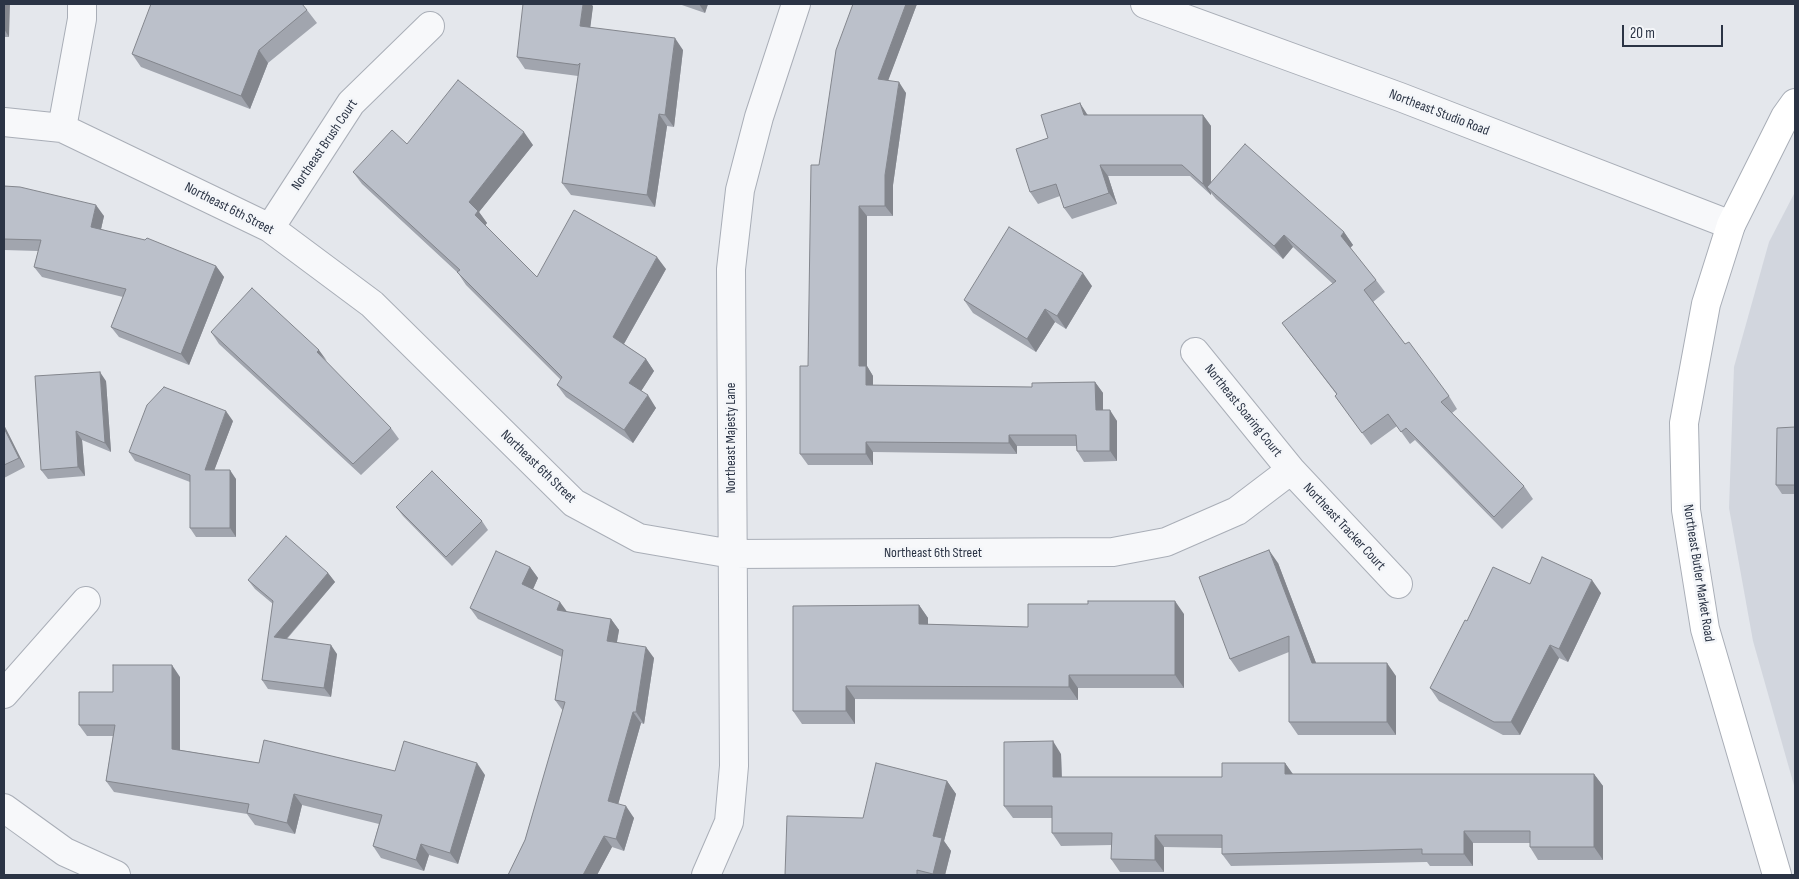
<!DOCTYPE html>
<style>
body{margin:0}
#map{position:relative;width:1799px;height:879px;overflow:hidden;background:#e4e7ec;font-family:"Sofia Sans Condensed",sans-serif}
canvas{display:block}
.frame{position:absolute;inset:0;border:5px solid #2b3445;pointer-events:none}
.scale{position:absolute;left:1622px;top:25px;width:101px;height:22px;box-sizing:border-box;border:2px solid #2b3445;border-top:0;padding-left:6px;font-size:15px;line-height:18px;white-space:nowrap;color:#2b3445;-webkit-text-stroke:4px #f4f6f9;paint-order:stroke}
</style>
<div id="map">
<canvas width="1799" height="879"></canvas>
<div class="frame"></div>
<div class="scale">20 m</div>
</div>
<script>
const g = document.querySelector('canvas').getContext('2d');
g.lineJoin = 'round';
function fillPath(path, color) {
  g.fillStyle = color;
  g.fill(path, 'evenodd');
}
function poly(rows) {
  const path = new Path2D();
  for (const r of rows) {
    path.moveTo(r[0], r[1]);
    for (let i = 2; i < r.length; i += 2) path.lineTo(r[i], r[i + 1]);
  }
  return path;
}
function stroke(path, color, width, dash) {
  g.strokeStyle = color;
  g.lineWidth = width;
  g.lineCap = dash ? 'butt' : 'round';
  g.setLineDash(dash || []);
  g.stroke(path);
}
function label(font, color, halo, rows, align = 'center') {
  g.font = font + ' "Sofia Sans Condensed",sans-serif';
  g.lineWidth = 5;
  g.setLineDash([]);
  g.textBaseline = 'middle';
  g.strokeStyle = halo;
  g.fillStyle = color;
  for (const [text, x, y, turn = 0] of rows) {
    g.save();
    g.translate(x, y);
    g.rotate((+turn || 0) * Math.PI / 180);
    g.textAlign = isNaN(turn) ? turn : align;
    if (halo) g.strokeText(text, 0, 0);
    g.fillText(text, 0, 0);
    g.restore();
  }
}
fillPath(poly([
 [1795,192,1795,789,1753,641,1729,508,1734,367,1769,242]
]), '#d2d6de');
const minor = poly([
 [4,122,62,128,270,228,372,304,574,503,639,538,732,554,1113,552,1166,542,1237,511,1291,470],
 [62,128,82,19,82,4],
 [270,228,351,103,430,26],
 [1195,352,1291,470,1398,584],
 [4,694,86,601],
 [4,808,65,852,116,875],
 [706,875,729,822,734,766,731,269,740,190,759,117,796,4]
]);
const tertiary = poly([
 [1145,4,1400,97,1731,225]
]);
const secondary = poly([
 [1777,875,1705,629,1686,510,1684,423,1706,304,1731,225,1785,117,1795,103]
]);
stroke(minor, '#a9aeb7', 30);
stroke(tertiary, '#a9aeb7', 30);
stroke(secondary, '#a9aeb7', 30);
stroke(minor, '#f7f8fa', 28);
stroke(tertiary, '#f7f8fa', 28);
stroke(secondary, '#fff', 28);
fillPath(poly([
 [4,4,9,37,4,37],
 [679,4,708,4,705,13],
 [853,4,917,4,888,80,906,93,893,185,893,216,867,216,867,366,873,376,873,385,1032,387,1095,382,1103,393,1103,410,1117,421,1117,461,1084,462,1077,451,1076,446,1017,446,1017,454,873,452,873,465,808,465,800,454,808,366],
 [593,6,590,27,683,50,674,127,667,126,655,207,571,195,562,183,578,76,525,69,517,57],
 [307,10,317,23,268,63,250,109,141,67,132,54],
 [1087,114,1088,115,1203,115,1211,126,1211,182,1344,232,1353,245,1350,248,1376,280,1385,292,1373,302,1405,344,1449,396,1457,409,1452,413,1524,486,1533,499,1502,529,1415,440,1410,444,1397,426,1371,445,1335,396,1337,395,1282,323,1333,284,1293,247,1283,259,1216,199,1211,193,1211,195,1190,176,1108,176,1117,204,1072,219,1064,208,1060,196,1038,204,1030,192,1048,138],
 [407,144,533,145,479,212,487,223,485,225,537,277,666,269,624,344,646,359,654,371,641,391,656,408,633,443,566,397,557,385,561,380,466,285,458,273,362,184,353,172],
 [4,186,104,216,101,229,216,266,224,277,189,365,119,337,111,327,123,297,42,277,34,267,38,251,4,250],
 [1092,286,1066,329,1055,322,1036,352,973,313,964,300],
 [211,332,391,428,399,439,361,475,219,344],
 [106,381,111,452,82,440,85,476,48,479,41,470],
 [233,421,214,470,236,479,236,537,196,537,190,528,190,482,135,461,129,452],
 [4,425,25,467,4,478],
 [1795,427,1795,494,1782,494,1776,485],
 [396,507,482,521,488,530,452,566,403,516],
 [1278,563,1316,663,1396,676,1396,735,1298,735,1289,722,1289,652,1239,672,1230,659],
 [530,567,538,578,533,589,567,612,611,619,619,630,617,642,654,658,644,724,641,723,618,804,634,818,624,851,612,847,597,875,508,875,525,840,563,711,555,700,562,657,478,619,470,608],
 [328,573,335,582,287,639,337,654,331,697,268,689,262,680,273,604,255,589,248,580],
 [1530,584,1601,593,1568,662,1559,658,1520,735,1503,735,1439,701,1430,688,1467,621],
 [919,605,928,618,928,624,1028,627,1184,614,1184,688,1078,688,1078,700,855,699,855,724,802,724,793,711],
 [180,677,180,750,259,763,395,771,485,775,458,864,429,855,424,871,381,858,373,846,379,824,302,805,295,834,255,825,247,814,114,792,106,781,113,736,87,736,79,725,113,692],
 [1061,754,1062,777,1222,777,1285,763,1293,774,1594,774,1603,786,1603,860,1538,860,1530,847,1530,843,1473,843,1473,866,1430,866,1427,862,1231,866,1222,854,1222,848,1164,847,1164,872,1120,872,1111,859,1112,845,1061,846,1052,833,1052,818,1013,818,1004,806],
 [947,781,956,794,944,841,951,851,945,875,785,875,863,818]
]), '#a1a5ae');
fillPath(poly([
 [4,4,10,4,9,37,4,29],
 [583,4,591,4,593,6,589,38,580,26],
 [699,4,708,4,705,13],
 [906,4,917,4,885,89,878,79],
 [675,38,683,50,674,127,665,115],
 [259,50,268,63,250,109,241,96],
 [899,82,906,93,893,185,893,216,885,206,885,175],
 [1080,103,1087,114,1091,126,1084,115],
 [659,114,667,126,655,207,647,195],
 [1203,115,1211,126,1211,190,1207,187,1211,193,1211,195,1203,184],
 [524,132,533,145,479,212,487,223,484,227,475,215,469,202],
 [1100,165,1108,176,1117,204,1109,193],
 [96,205,104,216,99,238,91,227],
 [859,206,867,216,867,366,873,376,873,396,866,385,859,366],
 [1344,232,1353,245,1350,248,1341,236],
 [1284,235,1293,247,1283,259,1274,246],
 [657,257,666,269,621,349,613,337],
 [216,266,224,277,189,365,181,354],
 [1083,273,1092,286,1066,329,1057,316],
 [1045,309,1055,322,1036,352,1027,339],
 [319,350,327,361,317,352],
 [646,359,654,371,638,396,629,383],
 [100,372,106,381,111,452,105,443],
 [1095,382,1103,393,1103,421,1096,410],
 [648,395,656,408,633,443,624,430],
 [1110,410,1117,421,1117,461,1110,451],
 [226,411,233,421,211,479,205,470],
 [4,425,25,467,19,458,4,428],
 [76,431,82,440,85,476,78,467],
 [1009,435,1017,446,1017,454,1009,443],
 [866,442,873,452,873,465,866,454],
 [230,470,236,479,236,537,230,528],
 [1269,550,1278,563,1321,676,1312,663],
 [530,567,538,578,530,596,522,584],
 [328,573,335,582,280,646,274,637],
 [1592,580,1601,593,1568,662,1559,649],
 [1175,601,1184,614,1184,688,1175,675],
 [560,602,568,613,557,610],
 [919,605,928,618,928,637,919,624],
 [611,619,619,630,615,652,607,641],
 [331,645,337,654,331,697,324,688],
 [1550,645,1559,658,1520,735,1511,722],
 [646,647,654,658,644,724,636,712],
 [1387,663,1396,676,1396,735,1387,722],
 [172,665,180,677,180,760,172,749],
 [1069,675,1078,688,1078,700,1069,687],
 [846,686,855,699,855,724,846,711],
 [633,712,641,723,616,812,608,801],
 [1053,741,1061,754,1062,789,1053,777],
 [477,763,485,775,458,864,450,853],
 [1285,763,1294,776,1285,774],
 [1594,774,1603,786,1603,860,1594,847],
 [947,781,956,794,944,841,951,851,945,875,934,875,933,874,933,836],
 [294,794,302,805,295,834,287,823],
 [626,806,634,818,624,851,616,839],
 [1464,831,1473,843,1473,866,1464,854],
 [1155,835,1164,847,1164,872,1155,860],
 [604,836,612,847,597,875,583,875],
 [421,844,429,855,424,871,416,860]
]), '#83868d');
const building = poly([
 [151,4,302,4,307,10,259,50,241,96,132,54,151,4],
 [523,4,583,4,580,26,675,38,665,115,659,114,647,195,562,183,580,63,578,65,517,57,523,4],
 [853,4,906,4,878,79,899,82,885,175,885,206,859,206,859,366,866,366,866,385,1032,387,1032,383,1095,382,1096,410,1110,410,1110,451,1077,451,1076,435,1009,435,1009,443,866,442,866,454,800,454,800,366,808,366,811,165,819,165,836,50,853,4],
 [458,80,524,132,469,202,478,211,475,215,537,277,574,210,657,257,613,337,646,359,629,383,648,395,624,430,557,385,562,377,457,272,460,270,353,172,392,130,407,144,458,80],
 [1080,103,1084,115,1203,115,1203,184,1182,165,1100,165,1109,193,1064,208,1056,184,1030,192,1016,149,1048,138,1041,115,1080,103],
 [1245,144,1344,232,1341,236,1376,280,1364,290,1405,344,1409,342,1449,396,1441,402,1524,486,1494,517,1406,428,1401,432,1388,414,1362,433,1335,396,1337,394,1282,323,1336,281,1284,235,1274,246,1207,187,1245,144],
 [4,186,20,187,96,205,91,227,145,240,147,238,216,266,181,354,111,327,126,289,34,267,41,240,4,239,4,186],
 [1009,227,1083,273,1057,316,1045,309,1027,339,964,300,1009,227],
 [252,288,319,350,317,352,391,428,353,464,211,332,252,288],
 [100,372,105,443,76,431,78,467,41,470,35,376,100,372],
 [164,387,226,411,205,470,230,470,230,528,190,528,190,475,129,452,147,405,164,387],
 [1795,427,1795,485,1776,485,1777,428,1795,427],
 [4,428,19,458,4,465,4,428],
 [432,471,482,521,446,557,396,507,432,471],
 [286,536,328,573,274,637,331,645,324,688,262,680,273,601,248,580,286,536],
 [1269,550,1312,663,1387,663,1387,722,1289,722,1289,636,1230,659,1199,577,1269,550],
 [496,551,530,567,522,584,560,602,557,610,611,619,607,641,646,647,636,712,633,712,608,801,626,806,616,839,604,836,583,875,508,875,525,840,565,702,555,700,563,650,470,608,496,551],
 [1542,557,1592,580,1559,649,1550,645,1511,722,1494,722,1430,688,1465,620,1467,621,1493,567,1530,584,1542,557],
 [1088,601,1175,601,1175,675,1069,675,1069,687,846,686,846,711,793,711,793,606,919,605,919,624,1028,627,1028,604,1088,604,1088,601],
 [113,665,172,665,172,749,259,763,264,740,395,771,404,741,477,763,450,853,421,844,416,860,373,846,382,815,294,794,287,823,247,813,249,804,106,781,115,725,79,725,79,692,113,692,113,665],
 [1053,741,1053,777,1222,777,1222,763,1285,763,1285,774,1594,774,1594,847,1530,847,1530,831,1464,831,1464,854,1422,854,1422,849,1222,854,1222,835,1155,835,1155,860,1111,859,1112,833,1052,833,1052,806,1004,806,1004,742,1053,741],
 [876,763,947,781,933,836,942,838,933,874,917,870,917,875,785,875,787,816,863,818,876,763]
]);
fillPath(building, '#bbc0ca');
stroke(building, '#83868d', 1);
label('14px', '#2b3445', '#f4f6f9', [
 ["Northeast Studio Road",1439,113,21],
 ["Northeast Brush Court",325,145,-56],
 ["Northeast 6th Street",229,209,27],
 ["Northeast Soaring Court",1243,411,51],
 ["Northeast Majesty Lane",731,438,-90],
 ["Northeast 6th Street",538,467,44],
 ["Northeast Tracker Court",1344,527,47],
 ["Northeast 6th Street",933,553],
 ["Northeast Butler Market Road",1698,573,81]
]);
</script>
